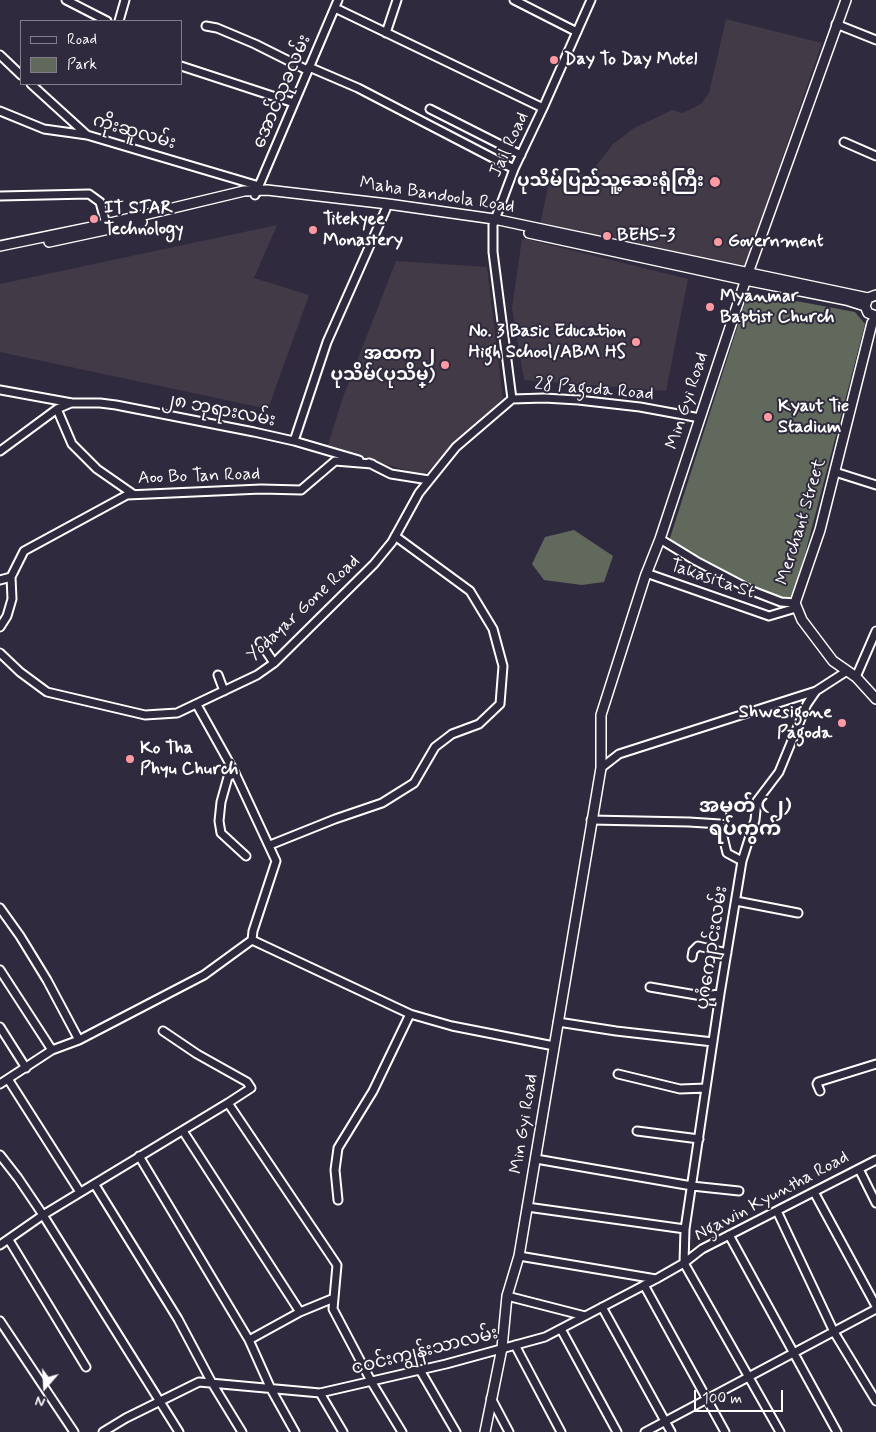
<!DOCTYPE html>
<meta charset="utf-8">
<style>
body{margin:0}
#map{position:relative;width:876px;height:1432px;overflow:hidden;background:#2f2a3d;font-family:Mynerve,sans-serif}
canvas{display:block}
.legend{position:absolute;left:20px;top:20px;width:162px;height:65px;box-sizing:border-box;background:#2f2a3d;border:1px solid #827f8b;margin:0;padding:6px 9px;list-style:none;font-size:15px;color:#fff}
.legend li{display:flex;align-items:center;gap:10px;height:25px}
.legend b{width:25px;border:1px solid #827f8b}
.north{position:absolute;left:20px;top:1362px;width:50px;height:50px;-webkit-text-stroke:4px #2f2a3d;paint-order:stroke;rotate:199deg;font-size:14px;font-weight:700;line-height:20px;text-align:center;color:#fff}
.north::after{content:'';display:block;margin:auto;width:18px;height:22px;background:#fff;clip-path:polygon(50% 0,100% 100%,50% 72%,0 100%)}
.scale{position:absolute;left:694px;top:1390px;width:89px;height:22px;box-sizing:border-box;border:2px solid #fff;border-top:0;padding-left:6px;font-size:15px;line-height:18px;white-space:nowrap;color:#fff;-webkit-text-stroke:4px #2f2a3d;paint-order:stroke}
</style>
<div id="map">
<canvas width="876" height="1432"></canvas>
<ul class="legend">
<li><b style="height:6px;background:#2f2a3d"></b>Road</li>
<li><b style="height:14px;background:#61695d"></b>Park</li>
</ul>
<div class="north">N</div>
<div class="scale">100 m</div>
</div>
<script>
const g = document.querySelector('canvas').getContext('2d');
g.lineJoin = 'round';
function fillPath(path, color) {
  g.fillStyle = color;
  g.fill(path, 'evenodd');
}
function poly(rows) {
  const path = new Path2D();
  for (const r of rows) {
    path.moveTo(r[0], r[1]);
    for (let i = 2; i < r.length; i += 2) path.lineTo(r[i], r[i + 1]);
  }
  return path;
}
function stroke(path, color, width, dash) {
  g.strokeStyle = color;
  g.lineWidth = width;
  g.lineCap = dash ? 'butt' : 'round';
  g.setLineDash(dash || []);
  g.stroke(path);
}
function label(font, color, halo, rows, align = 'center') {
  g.font = font + ' Mynerve,"Noto Sans Myanmar",sans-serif';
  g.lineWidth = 4;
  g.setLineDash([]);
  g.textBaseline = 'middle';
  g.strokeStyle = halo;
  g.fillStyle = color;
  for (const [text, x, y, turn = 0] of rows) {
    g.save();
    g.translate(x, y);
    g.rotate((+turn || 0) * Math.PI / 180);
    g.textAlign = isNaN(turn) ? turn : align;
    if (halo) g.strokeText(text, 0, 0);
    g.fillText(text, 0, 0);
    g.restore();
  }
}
fillPath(poly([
 [726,19,822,43,743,271,540,225,548,186,562,171,589,175,613,144,634,128,672,110,683,113,701,104,709,93],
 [277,225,254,278,309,295,268,409,0,352,0,284],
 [522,238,688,279,666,391,524,380,512,308],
 [396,261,487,267,503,399,458,440,424,475,327,448,343,397]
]), '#423a47');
fillPath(poly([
 [764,295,855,312,865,324,793,600,783,604,669,541,745,303],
 [574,530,613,556,604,582,582,585,544,580,532,564,545,537]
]), '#61695d');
const minor = poly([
 [66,0,107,21],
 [514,0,577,32],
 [335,8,543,108],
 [119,21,125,0],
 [836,24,876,40],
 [206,26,217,28,255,44,307,70],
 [386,33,397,0],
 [0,55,21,75],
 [181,66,294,103],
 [309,67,358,88,514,169],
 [31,84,87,135],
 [430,109,521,155],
 [0,111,44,129,87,135,259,186],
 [844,142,876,156],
 [255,195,338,0],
 [0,196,89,194,100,202,107,228],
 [0,390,72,403,100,403,116,405,254,432,294,441,359,460],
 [512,399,493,252,493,225,514,169,543,108,591,0],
 [57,409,72,444,97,469,133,494],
 [294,441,327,342,386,209],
 [0,451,57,409,71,403],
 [369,463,391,474,429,480],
 [835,472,876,485],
 [660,539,696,561,755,592,781,602,795,603],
 [646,573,769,616,796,608],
 [0,580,11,577],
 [0,627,7,616,12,599,11,577,24,551,127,495,261,489,301,490,335,461,372,464],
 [260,642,274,663],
 [0,653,20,672,47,692,145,715,177,713,257,675,274,663,374,564,392,542,419,493,456,447,512,399,544,398,578,400,640,407,700,418],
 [218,675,224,691],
 [856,677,876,631],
 [601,768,619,754,816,691],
 [235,773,228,777,221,802,219,821,221,833,246,856],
 [591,820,689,822,720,824,727,853,742,861],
 [270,845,335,819,382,803,414,783,435,747,452,734,479,724,500,704,503,666,493,629,470,591,395,536],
 [736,901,798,913],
 [0,908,20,936,47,980,79,1040],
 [252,940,410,1014,452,1026,554,1046],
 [692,957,693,951,698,946,727,953],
 [0,970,52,1050],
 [650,987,702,996,720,994],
 [558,1022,616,1031,713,1042],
 [0,1027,26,1068],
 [618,1074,680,1089,706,1088],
 [8,1079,80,1192],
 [0,1084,52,1050,79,1040,204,975,252,940,253,931,276,861,235,773,197,705],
 [820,1091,817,1084,818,1082,876,1064],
 [228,1103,337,1265,333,1309,371,1381,402,1432],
 [183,1131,300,1312],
 [637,1131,699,1139],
 [0,1155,18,1178,43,1215,179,1432],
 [139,1156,249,1340,271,1389,295,1432],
 [536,1159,692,1186,739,1191],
 [859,1169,876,1203],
 [95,1185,178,1319,212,1383,242,1432],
 [814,1192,876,1306],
 [338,1200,335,1170,338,1148,373,1091,410,1014],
 [527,1207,685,1229],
 [777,1211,834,1332,876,1401],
 [729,1235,837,1432],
 [9,1240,86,1367],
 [0,1245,43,1215,228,1103,251,1088,247,1082,197,1054,163,1031],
 [519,1256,656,1279],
 [684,1263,685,1229,720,994,742,861,755,820,757,801,779,772,807,704,816,691,847,671],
 [684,1263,780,1432],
 [644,1285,725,1432],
 [507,1296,585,1316],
 [602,1307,671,1432],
 [0,1321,74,1432],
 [561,1329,617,1432],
 [249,1340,300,1312,334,1298],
 [515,1345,561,1432],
 [420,1370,456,1432],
 [320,1393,343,1432],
 [491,1398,509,1432],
 [103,1432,126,1418,199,1382,320,1393,446,1364,545,1337,656,1279,684,1263,702,1249,876,1160],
 [645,1432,876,1309]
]);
const major = poly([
 [529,233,745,280,846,300,865,306],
 [49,242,142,222],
 [0,246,106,224,244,191,267,190,388,204,494,219,868,298],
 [876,295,868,298,865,306,868,313,876,316],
 [876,318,872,323,820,530,795,603,802,620,833,661,856,677,876,699],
 [485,1432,502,1348,507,1296,519,1256,601,768,601,715,645,577,660,539,748,273,846,0]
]);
stroke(minor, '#fff', 11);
stroke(major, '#fff', 12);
stroke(minor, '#2f2a3d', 7);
stroke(major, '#2f2a3d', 9);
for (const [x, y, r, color] of [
 [554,60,5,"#ff9aa2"],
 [715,182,6,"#ff9aa2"],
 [94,219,5,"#ff9aa2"],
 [313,230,5,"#ff9aa2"],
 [607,236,5,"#ff9aa2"],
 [718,242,5,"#ff9aa2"],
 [710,307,5,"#ff9aa2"],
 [636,342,5,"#ff9aa2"],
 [445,365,5,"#ff9aa2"],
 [768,417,5,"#ff9aa2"],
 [842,723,5,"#ff9aa2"],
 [130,759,5,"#ff9aa2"]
]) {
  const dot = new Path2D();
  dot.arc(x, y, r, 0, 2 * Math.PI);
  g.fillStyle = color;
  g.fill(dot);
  stroke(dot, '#2f2a3d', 2);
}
label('bold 18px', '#fff', '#2f2a3d', [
 ["Day To Day Motel",564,60],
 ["ပုသိမ်ပြည်သူ့ဆေးရုံကြီး",704,182,"right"],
 ["IT STAR",104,209],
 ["Technology",104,230],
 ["Titekyee",323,220],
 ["Monastery",323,241],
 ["BEHS-3",617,236],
 ["Government",728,242],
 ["Myanmar",720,297],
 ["Baptist Church",720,318],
 ["No. 3 Basic Education",626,332,"right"],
 ["High School/ABM HS",626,353,"right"],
 ["အထက၂",435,355,"right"],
 ["ပုသိမ်(ပုသိမ္)",435,376,"right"],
 ["Kyaut Tie",778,407],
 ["Stadium",778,428],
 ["Shwesigone",832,713,"right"],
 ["Pagoda",832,734,"right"],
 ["Ko Tha",140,749],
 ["Phyu Church",140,770]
], 'left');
label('18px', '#fff', '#2f2a3d', [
 ["အောင်သုခလမ်း",283,92,-67],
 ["ကိုးဆူလမ်း",134,133,16],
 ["Jail Road",510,145,-65],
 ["Maha Bandoola Road",437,196,9],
 ["28 Pagoda Road",594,390,5],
 ["Min Gyi Road",688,401,-72],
 ["၂၈ ဘုရားလမ်း",219,411,11],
 ["Aoo Bo Tan Road",199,477,-2],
 ["Merchant Street",802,522,-73],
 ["Takasita St",712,580,19],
 ["Yodayar Gone Road",304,609,-43],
 ["ပုဂံကျောင်းလမ်း",713,948,-81],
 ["Min Gyi Road",525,1124,-81],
 ["Ngawin Kyuntha Road",772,1197,-28],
 ["ငဝင်းကျွန်းသာလမ်း",425,1352,-14]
]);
label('bold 20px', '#fff', '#2f2a3d', [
 ["အမှတ် (၂)",745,808],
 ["ရပ်ကွက်",745,831]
]);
</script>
